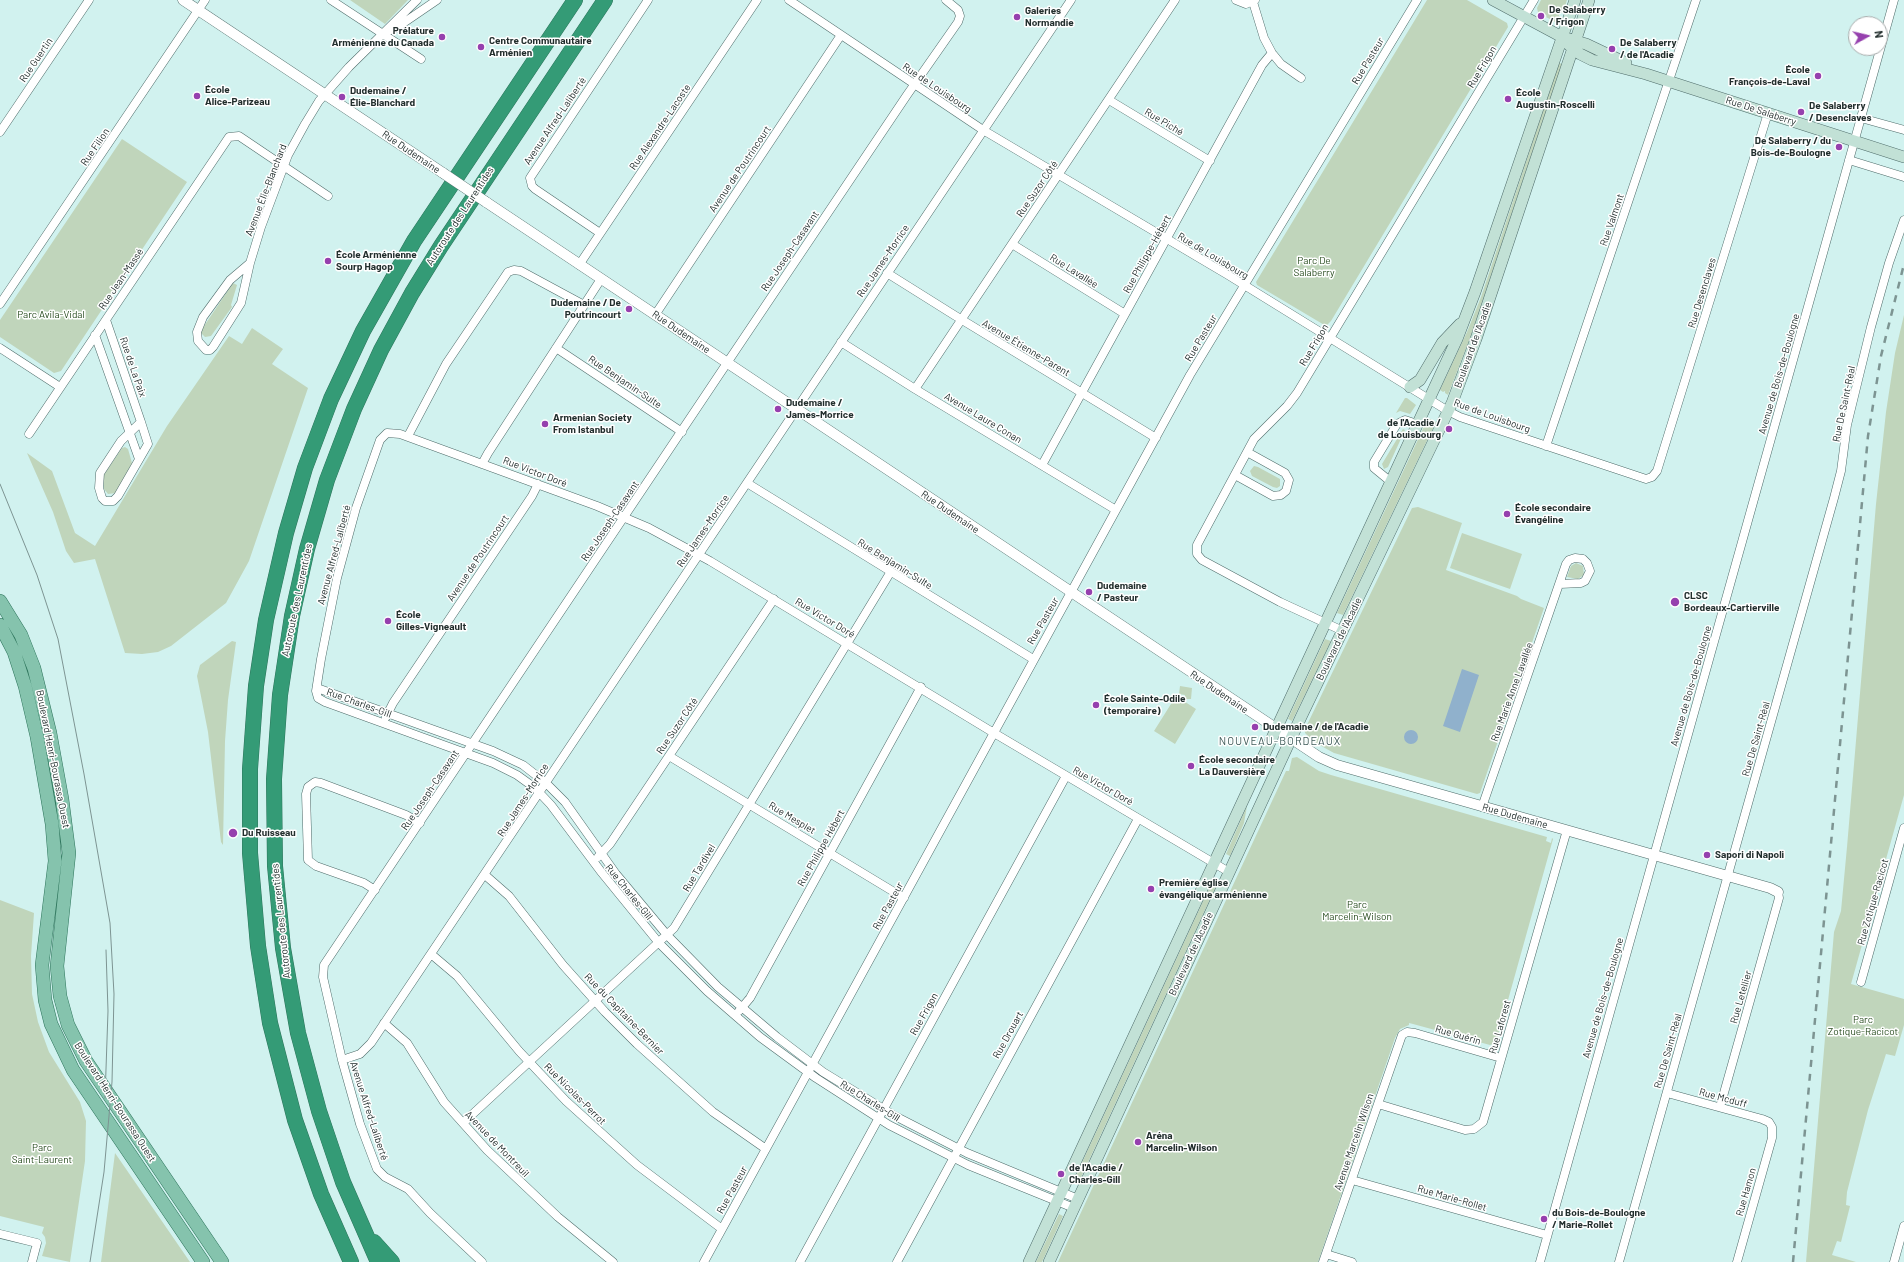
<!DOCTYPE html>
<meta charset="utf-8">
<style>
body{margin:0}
#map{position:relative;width:1904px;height:1262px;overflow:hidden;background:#d1f2ef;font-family:Barlow,sans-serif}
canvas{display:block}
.north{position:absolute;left:1848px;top:16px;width:40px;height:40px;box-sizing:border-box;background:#fff;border:1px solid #a7abab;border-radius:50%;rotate:82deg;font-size:11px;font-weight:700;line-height:16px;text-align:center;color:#222e2d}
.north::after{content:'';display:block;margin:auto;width:14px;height:18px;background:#9640ae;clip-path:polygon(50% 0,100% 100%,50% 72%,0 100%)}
</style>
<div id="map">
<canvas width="1904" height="1262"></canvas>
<div class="north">N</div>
</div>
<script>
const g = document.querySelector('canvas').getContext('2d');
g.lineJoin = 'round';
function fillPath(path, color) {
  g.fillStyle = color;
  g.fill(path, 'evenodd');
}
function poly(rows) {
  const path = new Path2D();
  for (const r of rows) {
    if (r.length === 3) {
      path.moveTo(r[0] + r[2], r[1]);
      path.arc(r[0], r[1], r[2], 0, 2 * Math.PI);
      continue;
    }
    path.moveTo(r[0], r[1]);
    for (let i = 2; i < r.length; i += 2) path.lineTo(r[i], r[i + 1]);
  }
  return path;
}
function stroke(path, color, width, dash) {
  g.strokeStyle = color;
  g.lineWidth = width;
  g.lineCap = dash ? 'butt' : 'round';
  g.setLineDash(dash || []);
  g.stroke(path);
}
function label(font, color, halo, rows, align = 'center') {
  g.font = font + ' Barlow,sans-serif';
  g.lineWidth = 3;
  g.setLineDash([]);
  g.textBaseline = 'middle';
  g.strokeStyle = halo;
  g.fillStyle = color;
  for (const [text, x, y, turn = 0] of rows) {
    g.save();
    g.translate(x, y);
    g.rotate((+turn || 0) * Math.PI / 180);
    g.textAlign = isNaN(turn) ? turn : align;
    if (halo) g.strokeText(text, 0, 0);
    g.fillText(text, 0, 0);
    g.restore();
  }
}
fillPath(poly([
 [350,0,408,0,385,24],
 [1427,0,1467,0,1507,23,1508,27,1331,321,1326,326,1257,285,1256,282],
 [1541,0,1567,0,1563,13,1560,12,1559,16,1561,17,1559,21,1555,22,1546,17,1547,16,1543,13,1542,15,1538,12,1537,8],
 [1559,63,1562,64,1470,338,1448,395,1445,393,1445,391,1443,392,1440,390,1467,332,1481,297],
 [122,139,187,182,61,371,54,373,0,337,0,320],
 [233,283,237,285,231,305,232,307,211,336,205,337,201,333,202,329],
 [1904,315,1904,795,1851,984,1904,999,1904,1025,1895,1056,1886,1054,1868,1110,1847,1192,1846,1205,1850,1206,1841,1242,1837,1241,1832,1255,1856,1262,1806,1262,1834,932,1841,911,1847,847,1876,504,1886,412,1895,353],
 [252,328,283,349,272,364,308,388,249,561,226,603,171,646,158,652,142,654,125,653,95,559,74,563,66,551,53,512,27,453,52,471,75,533,95,546,167,426,229,336,242,344],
 [1405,398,1407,398,1416,405,1410,414,1400,411,1396,413],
 [1428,418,1436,422,1343,615,1337,613],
 [1403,429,1405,430,1388,467,1384,469,1382,464],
 [125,447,128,449,132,463,116,493,108,494,104,489,103,476,122,448],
 [1254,466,1258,467,1280,479,1280,486,1277,488,1273,487,1252,476,1250,471],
 [1418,507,1462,523,1446,570,1517,596,1521,599,1544,608,1480,793,1477,794,1334,753,1314,742,1316,740,1312,737,1311,739,1305,733,1305,729,1412,508],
 [1462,533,1522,554,1510,589,1450,568],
 [1576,563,1583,566,1584,575,1578,579,1567,577,1571,566],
 [1325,639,1331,641,1292,721,1288,719],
 [232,641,236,642,228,700,225,741,223,845,221,842,208,732,197,676,200,665],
 [1180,686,1192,688,1191,699,1185,699,1185,695,1179,694],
 [1176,696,1196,709,1175,744,1154,731],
 [1297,757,1319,771,1331,775,1547,837,1546,841,1551,843,1552,838,1553,839,1496,1043,1490,1045,1413,1024,1409,1023,1409,1025,1400,1029,1395,1038,1318,1262,1058,1262,1286,771,1289,771,1292,758],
 [1247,806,1244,823,1230,856,1226,854],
 [1212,882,1217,884,1078,1184,1073,1182],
 [0,900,34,913,31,956,32,994,38,1022,49,1052,80,1102,86,1121,85,1161,70,1262,42,1256,46,1243,45,1237,42,1233,44,1227,0,1216],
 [115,1153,190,1262,101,1262],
 [1059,1214,1063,1216,1042,1262,1036,1262]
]), '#c0d5bb');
fillPath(poly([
 [1462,669,1479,675,1460,732,1443,726],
 [1411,737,7]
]), '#90b1cc');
const minor = poly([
 [331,0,421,59],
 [789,0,983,130,1228,275,1448,411,1460,417,1646,479,1652,477,1657,471,1768,113],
 [1236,0,1246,4,1255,0],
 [1253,2,1264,38,1272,53,1281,64,1301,78],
 [388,31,396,28,437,0],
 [1109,100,1210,161],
 [1861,118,1904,130],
 [0,132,89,0],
 [1849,160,1904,177],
 [600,233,535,189,532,186,530,178,648,0],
 [1012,244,1125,314],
 [250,263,230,280,203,317,197,332,198,341,206,350,210,350,213,347,241,303,250,263,261,227,288,155,305,124,319,101,349,67,417,0],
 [579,265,757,0],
 [887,273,954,315,1156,438],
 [0,304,205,0],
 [655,315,841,35],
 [106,320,141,422,148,444,118,496,113,501,105,501,102,498,99,488,100,473,121,441,141,422],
 [95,335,139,459],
 [841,342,915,389,1116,510],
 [0,348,60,387],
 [556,348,682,432],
 [915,389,1175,0],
 [29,434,229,137,239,136,328,196],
 [408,436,446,364,508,272,514,270,521,271,584,305],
 [1546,446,1696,0],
 [482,464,488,453,601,279],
 [1042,465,1262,65,1272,53],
 [1235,475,1273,496,1281,495,1286,491,1289,480,1285,473,1247,452],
 [1391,482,1374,468,1374,462,1397,424,1405,420,1417,424],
 [747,483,1033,659],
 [1343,631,1280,602,1202,560,1197,554,1197,545,1254,439,1287,406,1297,393,1534,0],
 [317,688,493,751,523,765,546,783,565,802,616,874,667,935,718,987,777,1037,823,1072,895,1116,967,1153,1078,1199],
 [386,717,393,703,532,496,538,484],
 [669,756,904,898],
 [1482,807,1566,564,1569,560,1575,558,1583,559,1587,563,1590,571,1585,581,1581,583,1560,584],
 [598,857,610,844,774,599],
 [485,875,509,896,563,965,605,1012,637,1044,713,1112,766,1149],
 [375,890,364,883,316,866,308,860,306,794,308,787,315,782,321,783,406,815,420,823],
 [431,954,457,976,519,1051,566,1101,637,1165,722,1229],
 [1861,982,1904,828],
 [739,1011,750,998,921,687],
 [384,1023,407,1043,444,1102,487,1150,558,1217,613,1262],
 [342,1060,360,1054,371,1043,1071,0],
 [1667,1093,1762,1119,1769,1122,1772,1127,1772,1138,1737,1262],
 [1378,1104,1465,1130,1474,1129,1483,1122,1567,830],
 [1720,1107,1779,898,1778,892],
 [463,1123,674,928,890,573],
 [1352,1180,1547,1235],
 [1074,1208,968,1165,889,1125,816,1078,760,1037,707,991,659,943,602,873,551,805,535,788,517,775,493,763,325,702,318,698,316,691,321,659,337,578,356,508,380,440,387,433,400,434,597,506,649,528,710,561,994,733,1229,872],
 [0,1234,37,1243,32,1262],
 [1326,1254,1352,1262],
 [482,1262,430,1213,408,1189,385,1177,377,1169,360,1124,342,1060,323,977,324,965,727,363,907,95,958,22,960,16,958,10,946,0],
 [704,1262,1190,375,1417,0],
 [800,1262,1066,776],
 [897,1262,1138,819],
 [1323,1262,1402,1035,1407,1032,1415,1033,1501,1058],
 [1540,1262,1894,0],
 [1619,1262,1834,498,1841,471,1847,425,1871,327,1889,263,1904,220],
 [1894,1262,1904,1226]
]);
const tertiary = poly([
 [183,0,443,173],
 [486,202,1319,757,1337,765,1770,888,1778,892]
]);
const secondary = poly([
 [1493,0,1562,37,1586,44,1626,63],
 [1569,45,1580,54,1592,60,1646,74,1904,157],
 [1410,387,1420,380,1442,343,1460,324],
 [1029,1262,1457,339,1475,292,1575,0],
 [1049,1262,1301,717,1452,403,1476,339,1589,0]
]);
const primary = poly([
 [0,601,21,635,34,668,50,733,62,799,69,853,57,966,60,996,68,1025,86,1061,222,1262],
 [0,625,14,652,25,686,37,737,52,824,55,861,42,965,45,1000,51,1024,73,1070,203,1262]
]);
const motorway = poly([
 [374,1242,392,1262],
 [351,1262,321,1194,295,1120,270,1023,258,946,250,853,250,769,256,686,266,620,286,533,305,468,331,399,363,331,414,241,575,0],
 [378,1262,343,1182,319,1111,298,1033,283,948,275,866,274,779,280,695,292,616,307,549,327,480,354,409,381,350,412,293,441,246,605,0]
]);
stroke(minor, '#4f6c6a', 9);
stroke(tertiary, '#4f6c6a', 11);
stroke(secondary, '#4f6c6a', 12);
stroke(primary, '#2e755c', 14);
stroke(motorway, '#2e755c', 16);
stroke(minor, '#fff', 8);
stroke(tertiary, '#fff', 10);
stroke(secondary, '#c2e1d6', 11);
stroke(primary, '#85c3ad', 13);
stroke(motorway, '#349b76', 15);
stroke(poly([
 [0,484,37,575,58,639,84,774,110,923,114,994,112,1082,104,1172,90,1262],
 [105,1098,108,1011,106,950]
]), '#7d9492', 1);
stroke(poly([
 [1793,1262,1868,436,1881,356,1904,264]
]), '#7d9492', 2.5, [7, 7]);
const tertiaryBridge = poly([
 [443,173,486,202]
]);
stroke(tertiaryBridge, '#4f6c6a', 11, []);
stroke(tertiaryBridge, '#fff', 10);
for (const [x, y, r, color] of [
 [1541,16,4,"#9640ae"],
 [1017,17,4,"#9640ae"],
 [442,37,4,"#9640ae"],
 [481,47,4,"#9640ae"],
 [1612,49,4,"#9640ae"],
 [1818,76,4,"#9640ae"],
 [197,96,4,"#9640ae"],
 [342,97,4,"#9640ae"],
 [1508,99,4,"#9640ae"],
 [1801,112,4,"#9640ae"],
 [1839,147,4,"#9640ae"],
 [328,261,4,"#9640ae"],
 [629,309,4,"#9640ae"],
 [778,409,4,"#9640ae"],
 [545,424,4,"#9640ae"],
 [1449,429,4,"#9640ae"],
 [1507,514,4,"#9640ae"],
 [1089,592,4,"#9640ae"],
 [1675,602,5,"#9640ae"],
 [388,621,4,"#9640ae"],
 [1096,705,4,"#9640ae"],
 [1255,727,4,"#9640ae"],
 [1191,766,4,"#9640ae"],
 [233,833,5,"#9640ae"],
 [1707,855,4,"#9640ae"],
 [1151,889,4,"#9640ae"],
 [1138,1142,4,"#9640ae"],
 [1061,1174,4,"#9640ae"],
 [1544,1219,4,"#9640ae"]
]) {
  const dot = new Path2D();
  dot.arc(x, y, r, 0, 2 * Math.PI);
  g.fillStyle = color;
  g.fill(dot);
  stroke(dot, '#fff', 1.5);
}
label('bold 10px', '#222e2d', '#fff', [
 ["De Salaberry",1549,10],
 ["/ Frigon",1549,22],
 ["Galeries",1025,11],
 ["Normandie",1025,23],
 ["Prélature",434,31,"right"],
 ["Arménienne du Canada",434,43,"right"],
 ["Centre Communautaire",489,41],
 ["Arménien",489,53],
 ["De Salaberry",1620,43],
 ["/ de l'Acadie",1620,55],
 ["École",1810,70,"right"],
 ["François-de-Laval",1810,82,"right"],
 ["École",205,90],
 ["Alice-Parizeau",205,102],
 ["Dudemaine /",350,91],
 ["Élie-Blanchard",350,103],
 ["École",1516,93],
 ["Augustin-Roscelli",1516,105],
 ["De Salaberry",1809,106],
 ["/ Desenclaves",1809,118],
 ["De Salaberry / du",1831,141,"right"],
 ["Bois-de-Boulogne",1831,153,"right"],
 ["École Arménienne",336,255],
 ["Sourp Hagop",336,267],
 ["Dudemaine / De",621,303,"right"],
 ["Poutrincourt",621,315,"right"],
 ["Dudemaine /",786,403],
 ["James-Morrice",786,415],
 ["Armenian Society",553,418],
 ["From Istanbul",553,430],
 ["de l'Acadie /",1441,423,"right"],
 ["de Louisbourg",1441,435,"right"],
 ["École secondaire",1515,508],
 ["Évangéline",1515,520],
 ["Dudemaine",1097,586],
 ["/ Pasteur",1097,598],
 ["CLSC",1684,596],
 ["Bordeaux-Cartierville",1684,608],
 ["École",396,615],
 ["Gilles-Vigneault",396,627],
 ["École Sainte-Odile",1104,699],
 ["(temporaire)",1104,711],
 ["Dudemaine / de l'Acadie",1263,727],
 ["École secondaire",1199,760],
 ["La Dauversière",1199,772],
 ["Du Ruisseau",242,833],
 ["Sapori di Napoli",1715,855],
 ["Première église",1159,883],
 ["évangélique arménienne",1159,895],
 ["Aréna",1146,1136],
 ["Marcelin-Wilson",1146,1148],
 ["de l'Acadie /",1069,1168],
 ["Charles-Gill",1069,1180],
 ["du Bois-de-Boulogne",1552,1213],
 ["/ Marie-Rollet",1552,1225]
], 'left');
label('10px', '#222e2d', '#fff', [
 ["Rue Guertin",36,60,-56],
 ["Rue Pasteur",1368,61,-59],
 ["Rue Frigon",1482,67,-59],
 ["Rue de Louisbourg",937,88,34],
 ["Rue De Salaberry",1761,111,18],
 ["Avenue Alfred-Laliberté",555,121,-56],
 ["Rue Piché",1164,122,31],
 ["Rue Alexandre-Lacoste",660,127,-56],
 ["Rue Filion",95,147,-56],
 ["Rue Dudemaine",411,152,34],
 ["Avenue de Poutrincourt",740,169,-56],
 ["Rue Suzor Côté",1037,189,-56],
 ["Avenue Élie-Blanchard",266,190,-69],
 ["Autoroute des Laurentides",460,216,-57],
 ["Rue Valmont",1612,220,-71],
 ["Rue Joseph-Casavant",790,251,-56],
 ["Rue Philippe-Hébert",1147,254,-61],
 ["Rue de Louisbourg",1213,256,31],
 ["Rue James-Morrice",883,261,-56],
 ["Rue Lavallée",1074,271,32],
 ["Rue Jean-Massé",121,279,-56],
 ["Rue Desenclaves",1702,293,-73],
 ["Rue Dudemaine",681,332,34],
 ["Rue Pasteur",1201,338,-59],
 ["Rue Frigon",1314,345,-59],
 ["Boulevard de l'Acadie",1473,345,-70],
 ["Avenue Étienne-Parent",1026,348,31],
 ["Rue de La Paix",133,367,71],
 ["Avenue de Bois-de-Boulogne",1779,374,-74],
 ["Rue Benjamin-Sulte",625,382,34],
 ["Rue De Saint-Réal",1844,404,-78],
 ["Rue de Louisbourg",1492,416,20],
 ["Avenue Laure Conan",983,418,31],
 ["Rue Victor Doré",535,472,21],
 ["Rue Dudemaine",950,512,34],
 ["Rue Joseph-Casavant",610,521,-56],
 ["Rue James-Morrice",703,531,-56],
 ["Avenue Alfred-Laliberté",334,555,-75],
 ["Avenue de Poutrincourt",478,558,-56],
 ["Rue Benjamin-Sulte",895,564,32],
 ["Autoroute des Laurentides",297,600,-78],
 ["Rue Victor Doré",825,618,31],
 ["Rue Pasteur",1043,621,-60],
 ["Boulevard de l'Acadie",1339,639,-64],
 ["Avenue de Bois-de-Boulogne",1691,686,-74],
 ["Rue Dudemaine",1219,692,34],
 ["Rue Marie Anne Lavallée",1512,692,-70],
 ["Rue Charles-Gill",359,703,20],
 ["Rue Suzor Côté",677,726,-56],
 ["Rue De Saint-Réal",1756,739,-74],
 ["Boulevard Henri-Bourassa Ouest",53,759,79],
 ["Rue Victor Doré",1103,786,30],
 ["Rue Joseph-Casavant",430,790,-56],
 ["Rue James-Morrice",523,800,-57],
 ["Rue Dudemaine",1515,816,16],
 ["Rue Mesplet",792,818,31],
 ["Rue Philippe Hébert",821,848,-61],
 ["Rue Tardivel",699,868,-59],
 ["Rue Charles-Gill",629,892,51],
 ["Rue Zotique-Racicot",1873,902,-74],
 ["Rue Pasteur",888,906,-61],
 ["Autoroute des Laurentides",281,921,-96],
 ["Boulevard de l'Acadie",1191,954,-65],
 ["Rue Letellier",1741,997,-74],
 ["Avenue de Bois-de-Boulogne",1603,998,-74],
 ["Rue du Capitaine-Bernier",624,1014,46],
 ["Rue Frigon",924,1014,-61],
 ["Rue Laforest",1500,1027,-74],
 ["Rue Drouart",1008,1035,-61],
 ["Rue Guérin",1458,1035,16],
 ["Rue De Saint-Réal",1668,1051,-74],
 ["Rue Nicolas-Perrot",575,1094,45],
 ["Rue Mcduff",1723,1098,15],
 ["Rue Charles-Gill",870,1101,32],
 ["Boulevard Henri-Bourassa Ouest",115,1102,57],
 ["Avenue Alfred-Laliberté",369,1111,72],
 ["Avenue Marcelin Wilson",1354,1142,-71],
 ["Avenue de Montreuil",497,1144,46],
 ["Rue Pasteur",732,1190,-61],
 ["Rue Hamon",1746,1192,-74],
 ["Rue Marie-Rollet",1452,1198,16]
]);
label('10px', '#274b1e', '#fff', [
 ["Parc De",1314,261],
 ["Salaberry",1314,273],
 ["Parc Avila-Vidal",51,315],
 ["Parc",1357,905],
 ["Marcelin-Wilson",1357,917],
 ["Parc",1863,1020],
 ["Zotique-Racicot",1863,1032],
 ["Parc",42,1148],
 ["Saint-Laurent",42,1160]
]);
g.letterSpacing = '1px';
label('11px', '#405c5a', '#fff', [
 ["NOUVEAU-BORDEAUX",1280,741]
]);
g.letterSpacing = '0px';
</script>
